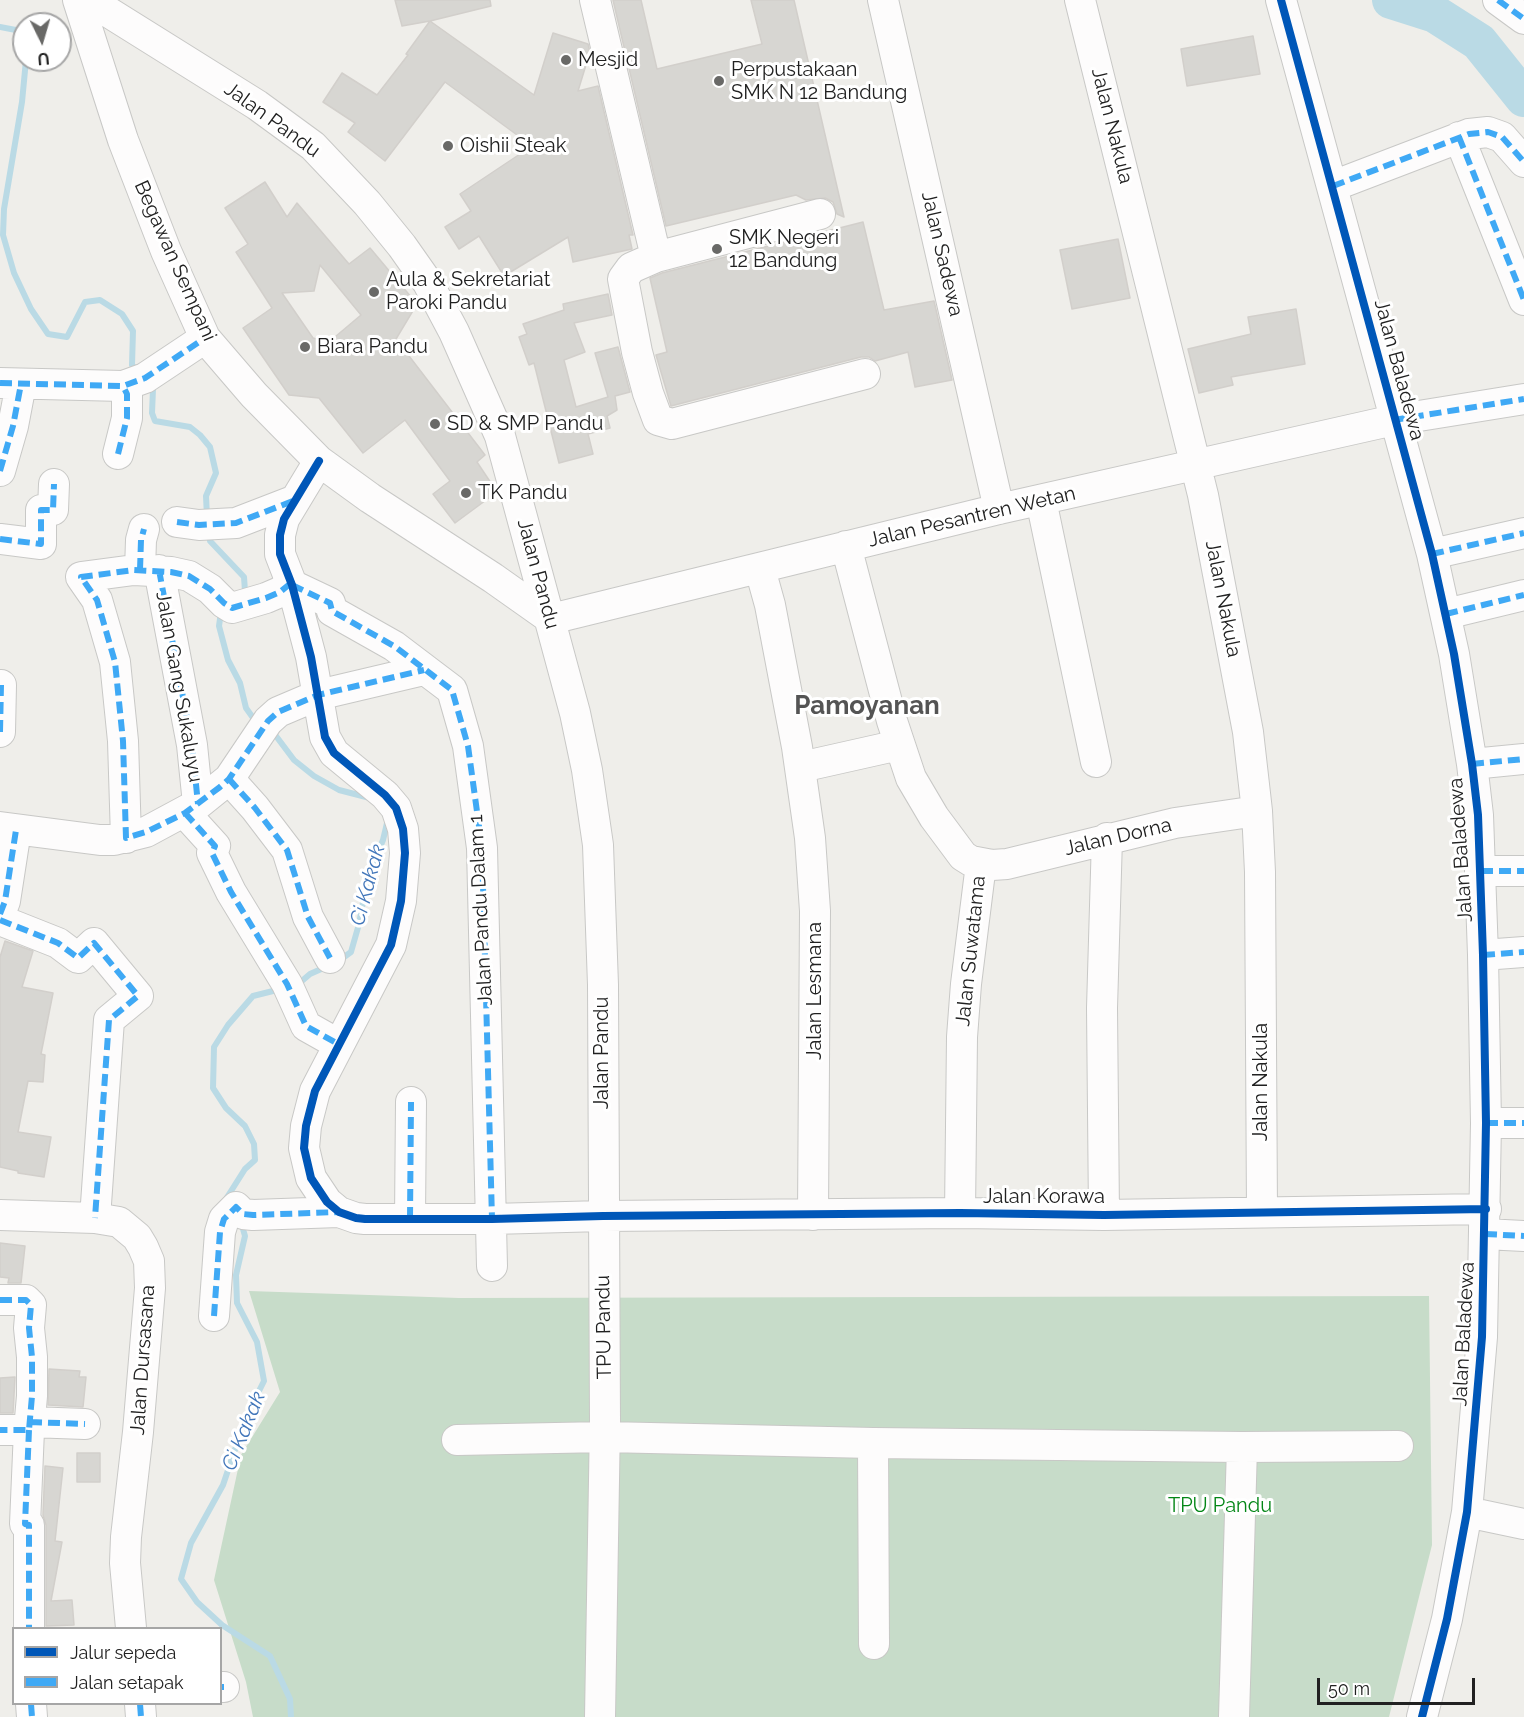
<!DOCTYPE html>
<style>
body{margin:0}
#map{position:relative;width:1524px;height:1717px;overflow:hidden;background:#efeeea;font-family:Raleway,sans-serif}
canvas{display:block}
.legend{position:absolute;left:12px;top:1627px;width:210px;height:78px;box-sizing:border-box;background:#fff;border:2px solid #a6a6a6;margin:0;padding:8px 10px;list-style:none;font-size:18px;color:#212121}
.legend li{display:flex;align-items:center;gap:12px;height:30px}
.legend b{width:30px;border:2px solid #a6a6a6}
.north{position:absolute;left:12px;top:12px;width:60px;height:60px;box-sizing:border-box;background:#fff;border:2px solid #a6a6a6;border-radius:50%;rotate:175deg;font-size:16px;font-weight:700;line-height:24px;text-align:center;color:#212121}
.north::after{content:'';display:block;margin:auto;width:21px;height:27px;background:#696967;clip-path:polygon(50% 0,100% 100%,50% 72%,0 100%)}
.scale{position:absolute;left:1317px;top:1678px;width:158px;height:27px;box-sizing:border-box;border:3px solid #212121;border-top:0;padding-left:8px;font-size:18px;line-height:21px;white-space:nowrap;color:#212121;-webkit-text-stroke:4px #fff;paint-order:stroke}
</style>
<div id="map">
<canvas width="1524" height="1717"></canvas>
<ul class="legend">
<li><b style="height:8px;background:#0057b8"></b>Jalur sepeda</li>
<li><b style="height:8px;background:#3fa9f5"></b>Jalan setapak</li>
</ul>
<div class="north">U</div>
<div class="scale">50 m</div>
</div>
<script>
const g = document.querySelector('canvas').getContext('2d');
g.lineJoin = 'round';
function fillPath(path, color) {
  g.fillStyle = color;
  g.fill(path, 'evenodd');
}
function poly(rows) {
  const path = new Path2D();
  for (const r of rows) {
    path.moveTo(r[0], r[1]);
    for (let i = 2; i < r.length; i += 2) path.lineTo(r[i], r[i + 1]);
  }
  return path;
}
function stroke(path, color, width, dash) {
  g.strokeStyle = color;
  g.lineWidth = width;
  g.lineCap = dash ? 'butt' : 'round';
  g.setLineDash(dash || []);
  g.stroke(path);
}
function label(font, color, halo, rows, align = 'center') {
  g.font = font + ' Raleway,sans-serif';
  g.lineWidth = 6;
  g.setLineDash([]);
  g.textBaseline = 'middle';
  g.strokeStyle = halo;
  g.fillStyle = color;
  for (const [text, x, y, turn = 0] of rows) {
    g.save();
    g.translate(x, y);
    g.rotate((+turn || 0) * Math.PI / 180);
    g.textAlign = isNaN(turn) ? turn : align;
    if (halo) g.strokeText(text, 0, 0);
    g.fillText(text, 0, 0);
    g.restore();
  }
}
fillPath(poly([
 [249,1291,459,1298,1429,1296,1432,1545,1389,1717,253,1717,246,1682,214,1580,241,1455,280,1392]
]), '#c7dcc9');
stroke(poly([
 [0,27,21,31,24,34],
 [26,60,22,102,4,209,3,235,14,273,31,309,48,334,67,337,85,302,100,300,122,314,133,331,132,365,137,371],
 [150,386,153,389,152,413,155,421,190,427,200,435,210,447,216,473,206,496,207,517],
 [209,533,210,541,244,577,245,591,241,595],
 [221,612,219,626,228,660,240,683,246,708,256,722],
 [273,732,294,760,314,776,339,790,370,798],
 [340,960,351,952,359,924,368,875,383,840,388,819],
 [296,986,310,974,328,966],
 [227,1201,226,1199,245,1169,255,1160,254,1144,245,1126,226,1108,213,1088,214,1047,228,1025,253,996,281,989],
 [241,1222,245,1236,236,1275,237,1303,257,1342,264,1381,246,1417,223,1485,191,1543,181,1579,197,1602,222,1625,270,1656,290,1699,291,1717]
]), '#badae5', 6);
stroke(poly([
 [1391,0,1435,14,1479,42,1524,98]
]), '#badae5', 38);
const building = poly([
 [395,0,490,0,491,6,430,21,402,26,395,0],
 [613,0,641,0,657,69,762,44,751,0,794,0,844,217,837,214,833,202,825,198,806,200,796,195,666,226,613,0],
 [430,21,534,95,553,33,588,44,590,52,578,91,598,86,633,235,629,235,632,249,573,262,568,237,504,276,479,236,459,249,445,227,471,211,460,194,532,146,445,82,385,161,348,132,355,123,323,102,342,73,377,95,408,55,406,54,430,21],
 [1253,36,1260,74,1187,86,1181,49,1253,36],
 [265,182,287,217,297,203,349,264,370,248,417,304,396,339,485,455,477,462,497,492,455,523,433,494,450,481,405,420,363,453,319,398,289,395,243,328,272,308,236,252,248,244,225,208,265,182],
 [320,265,361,315,329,342,313,338,282,293,314,291,320,265],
 [863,222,884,310,934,301,952,380,915,387,908,352,875,361,869,357,861,357,671,406,656,355,667,352,650,278,662,273,863,222],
 [1118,239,1130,298,1072,309,1060,250,1118,239],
 [608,294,612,315,574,323,585,352,564,360,576,407,608,397,595,353,618,347,630,392,615,396,617,410,607,416,610,428,588,434,593,454,559,463,534,363,529,365,519,337,527,334,523,324,564,310,563,304,608,294],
 [1296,309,1305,364,1231,377,1233,385,1199,393,1188,349,1251,334,1248,317,1296,309],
 [5,941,33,951,22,987,53,993,41,1054,45,1055,43,1082,28,1081,18,1132,51,1137,44,1177,18,1173,18,1171,0,1167,0,957,5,941],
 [0,1243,25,1246,21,1283,8,1283,9,1278,0,1277,0,1243],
 [49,1369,80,1371,79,1377,86,1377,83,1407,48,1405,49,1369],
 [15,1377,13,1413,0,1413,0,1378,15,1377],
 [77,1453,100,1453,100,1482,77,1482,77,1453],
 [45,1466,63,1468,55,1541,62,1542,51,1601,72,1600,74,1625,46,1626,46,1525,43,1515,45,1466]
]);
fillPath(building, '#d7d6d2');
stroke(building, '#d2cfcb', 1.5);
const minor = poly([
 [78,0,123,140,166,251,205,338,254,395,319,461,370,498,493,578,551,619],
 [89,0,257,105,313,146,367,203,402,246,428,283,454,332,500,436,575,713,587,770,598,845,603,985,605,1421,600,1717],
 [595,0,656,257],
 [883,0,999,509],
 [1080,0,1203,495,1248,732,1257,811,1260,872,1262,1212],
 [1281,0,1432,554,1454,654,1472,764,1478,815,1483,955,1486,1123,1482,1337,1467,1512,1447,1619,1422,1717],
 [1498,0,1524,19],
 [1459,137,1524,300],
 [1333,186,1469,134,1488,132,1502,137,1524,162],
 [820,214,656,257,631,268,623,279,637,352,648,393,658,420,672,424,865,374],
 [0,383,123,386,145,378,205,338],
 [118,454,127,418,127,394,123,386],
 [319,461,284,519,280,535,280,554,292,585,311,657,325,737,334,753,385,795,396,808,403,829,405,853,401,901,391,945,315,1091,306,1126,304,1148,311,1178,327,1202,339,1212,356,1218,365,1219,492,1219,603,1216,960,1213,1104,1215,1486,1209],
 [0,471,13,426,21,384],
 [1041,500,1096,762],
 [177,522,199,525,236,523,293,501],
 [0,539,41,544,41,510,53,510,54,484],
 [846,546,892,721,911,778,934,817,963,856,971,861,992,865,1007,864,1175,823,1257,811],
 [1432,554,1524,533],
 [760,569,770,605,797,747,810,838,815,911,813,1215],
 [140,570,141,540,144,529],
 [159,570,192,745,198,804],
 [292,585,330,603,332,611,394,646,452,690,468,746,482,848,492,1266],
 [1446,614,1524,595],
 [551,619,999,509,1394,420,1524,399],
 [0,732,1,685],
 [1472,764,1524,759],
 [801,767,899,745],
 [229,779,255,808,287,850,308,917,330,958],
 [185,813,215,846,212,853,231,892,287,984,306,1026,338,1044],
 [0,827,100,840,114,840,146,832,198,804,229,779,268,721,278,712,318,695,424,670],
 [126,838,123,741,115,662,97,600,81,577,134,570,171,572,189,576,210,589,224,603,232,608,266,598,280,592,291,583],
 [1481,871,1524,871],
 [0,914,5,901,16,830],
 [0,920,58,943,78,958,94,943,138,996,109,1020,95,1218],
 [1483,955,1524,952],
 [1486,1123,1524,1123],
 [960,1213,962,1037,966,984,981,864],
 [0,1215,95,1218,119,1222,137,1237,143,1247,149,1261,150,1288,138,1432,126,1537,125,1563,131,1628],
 [1104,1215,1102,1008,1107,838],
 [410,1219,411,1102],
 [1485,1234,1524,1236],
 [0,1300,26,1300,31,1305,29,1328,32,1357,32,1396,29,1430,0,1430],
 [214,1316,220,1232,224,1219,236,1207,243,1214,253,1215,339,1212],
 [30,1422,85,1424],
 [29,1430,25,1524,29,1525,29,1628],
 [457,1440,605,1437,873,1443,1242,1447,1398,1446],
 [873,1443,874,1644],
 [1467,1512,1524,1524],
 [220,1687,224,1687],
 [31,1704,32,1717],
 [140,1704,141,1717],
 [1234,1717,1242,1447]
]);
stroke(minor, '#c8c8c6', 32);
stroke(minor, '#fdfcfc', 30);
stroke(poly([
 [1498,0,1524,19],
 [1459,137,1524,300],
 [1333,186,1469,134,1488,132,1502,137,1524,162],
 [0,383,123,386,145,378,205,338],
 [1394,420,1524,399],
 [118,454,127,418,127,394,123,386],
 [0,471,13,426,21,384],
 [177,522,199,525,236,523,293,501],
 [0,539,41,544,41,510,53,510,54,484],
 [1432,554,1524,533],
 [140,570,141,540,144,529],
 [159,570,192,745,198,804],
 [291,583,280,592,266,598,232,608,224,603,210,589,189,576,171,572,134,570,81,577,97,600,115,662,123,741,126,838,146,832,185,813,220,787,229,779,268,721,278,712,318,695,424,670],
 [292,585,330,603,332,611,394,646,452,690,468,746,482,848,492,1219],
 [1446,614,1524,595],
 [0,732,1,685],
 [1472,764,1524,759],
 [229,779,255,808,287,850,308,917,330,958],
 [185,813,215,846,212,853,231,892,287,984,306,1026,338,1044],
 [1481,871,1524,871],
 [0,914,5,901,16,830],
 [0,920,58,943,78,958,94,943,138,996,109,1020,95,1218],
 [1483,955,1524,952],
 [1486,1123,1524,1123],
 [410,1219,411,1102],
 [1485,1234,1524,1236],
 [0,1300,26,1300,31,1305,29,1328,32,1357,32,1396,29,1430,0,1430],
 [214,1316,220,1232,224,1219,236,1207,243,1214,253,1215,339,1212],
 [30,1422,85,1424],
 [29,1430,25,1524,29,1525,29,1628],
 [220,1687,224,1687],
 [31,1704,32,1717],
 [140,1704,141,1717]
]), '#3fa9f5', 6, [12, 6]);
stroke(poly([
 [1281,0,1432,554,1454,654,1472,764,1478,815,1483,955,1486,1123,1482,1337,1467,1512,1447,1619,1422,1717],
 [319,461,284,519,280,535,280,554,292,585,311,657,325,737,334,753,385,795,396,808,403,829,405,853,401,901,391,945,315,1091,306,1126,304,1148,311,1178,327,1202,339,1212,356,1218,365,1219,492,1219,603,1216,960,1213,1104,1215,1486,1209]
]), '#0057b8', 8);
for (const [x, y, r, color] of [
 [566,60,6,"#696967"],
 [719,81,6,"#696967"],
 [448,146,6,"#696967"],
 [717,249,6,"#696967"],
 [374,292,6,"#696967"],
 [305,347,6,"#696967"],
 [435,424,6,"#696967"],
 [466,493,6,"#696967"]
]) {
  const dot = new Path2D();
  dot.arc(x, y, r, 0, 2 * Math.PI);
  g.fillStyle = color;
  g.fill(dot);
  stroke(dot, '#fff', 2);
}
label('20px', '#212121', '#fff', [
 ["Mesjid",578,60],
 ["Perpustakaan",731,70],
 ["SMK N 12 Bandung",731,93],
 ["Oishii Steak",460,146],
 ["SMK Negeri",729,238],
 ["12 Bandung",729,261],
 ["Aula & Sekretariat",386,280],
 ["Paroki Pandu",386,303],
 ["Biara Pandu",317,347],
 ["SD & SMP Pandu",447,424],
 ["TK Pandu",478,493]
], 'left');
label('20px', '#212121', '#fff', [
 ["Jalan Pandu",272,120,36],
 ["Jalan Nakula",1112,126,76],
 ["Jalan Sadewa",942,254,77],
 ["Begawan Sempani",175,261,66],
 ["Jalan Baladewa",1399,370,75],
 ["Jalan Pesantren Wetan",972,517,-13],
 ["Jalan Pandu",538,574,75],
 ["Jalan Nakula",1223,599,79],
 ["Jalan Gang Sukaluyu",179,687,80],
 ["Jalan Dorna",1118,837,-13],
 ["Jalan Baladewa",1461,850,-94],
 ["Jalan Pandu Dalam 1",481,910,-93],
 ["Jalan Suwatama",971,951,-84],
 ["Jalan Lesmana",815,991,-90],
 ["Jalan Pandu",602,1053,-90],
 ["Jalan Nakula",1261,1082,-90],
 ["Jalan Korawa",1044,1197],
 ["TPU Pandu",604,1327,-91],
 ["Jalan Baladewa",1464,1334,-87],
 ["Jalan Dursasana",143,1360,-86]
]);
label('20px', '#038616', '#fff', [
 ["TPU Pandu",1220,1506]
]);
label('italic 21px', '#4377ba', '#fff', [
 ["Ci Kakak",368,885,-75],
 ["Ci Kakak",244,1431,-68]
]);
label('bold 26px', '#545454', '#fff', [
 ["Pamoyanan",867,706]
]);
</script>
